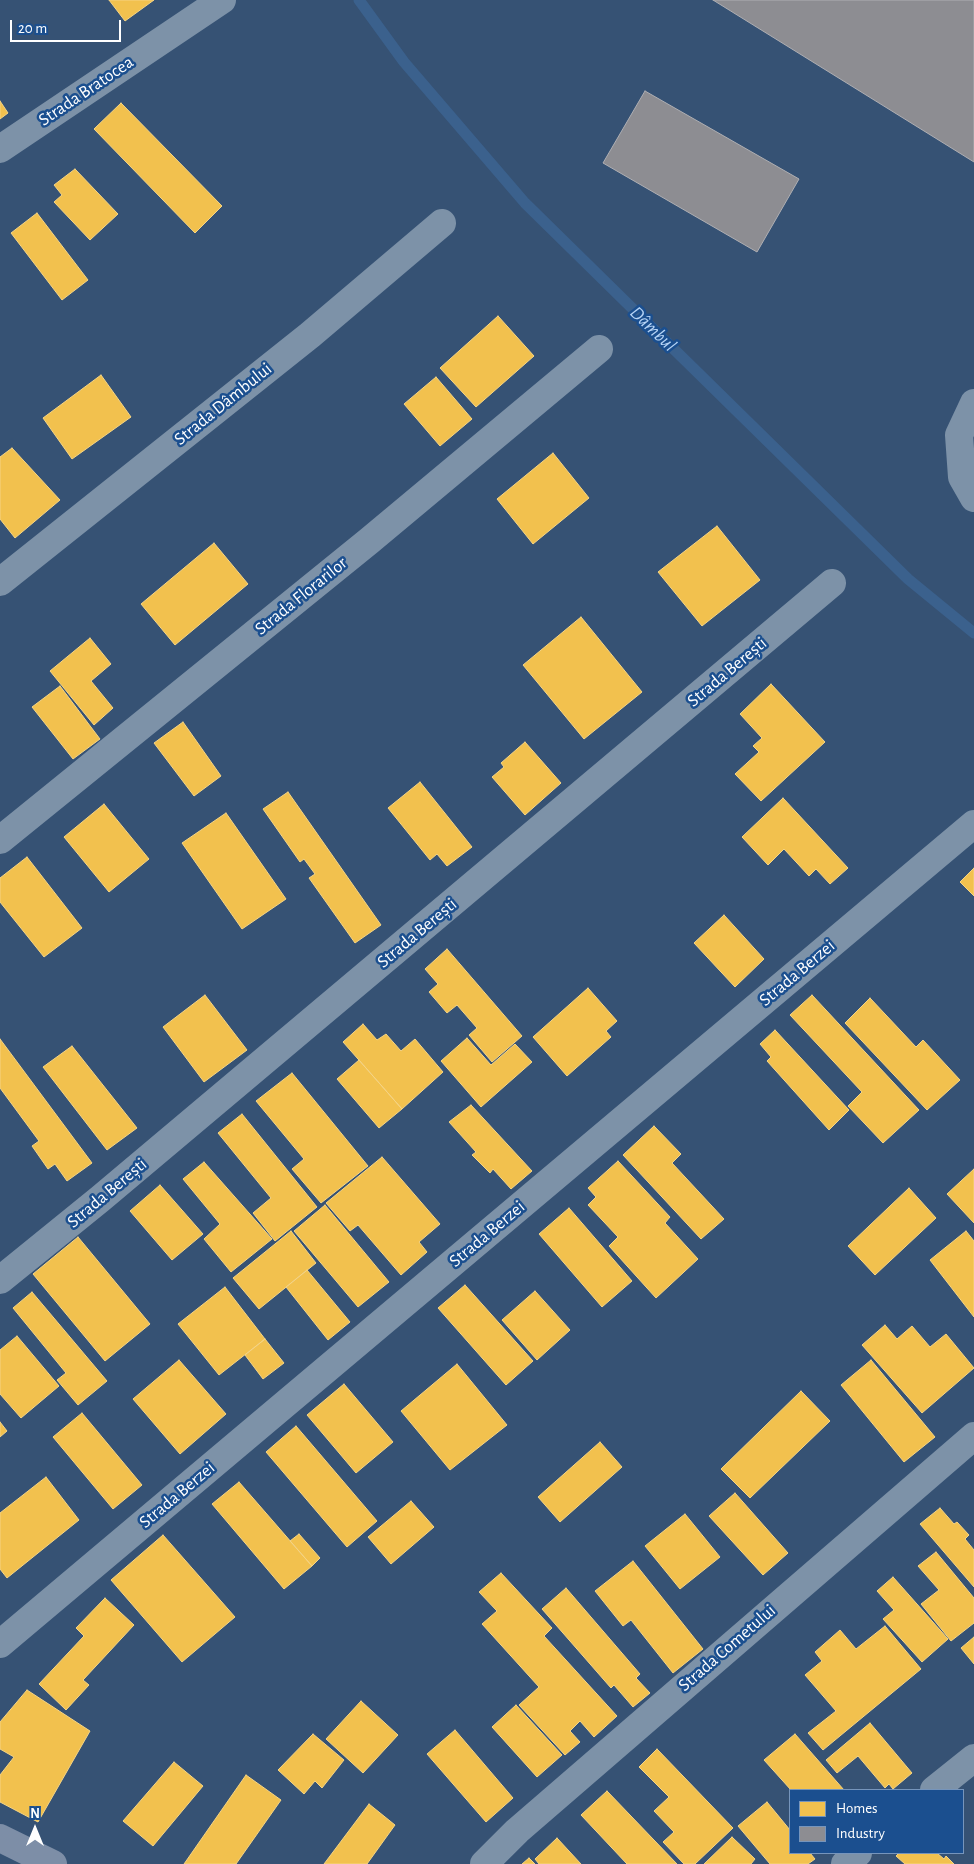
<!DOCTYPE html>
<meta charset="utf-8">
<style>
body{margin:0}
#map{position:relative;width:974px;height:1864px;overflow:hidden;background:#365274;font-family:"Alegreya Sans",sans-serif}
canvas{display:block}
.legend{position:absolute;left:789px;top:1789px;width:175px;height:65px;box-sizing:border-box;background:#1b4f8f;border:1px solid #7695bc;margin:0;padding:6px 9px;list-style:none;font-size:15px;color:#fff}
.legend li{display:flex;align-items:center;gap:10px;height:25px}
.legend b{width:25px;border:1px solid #7695bc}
.north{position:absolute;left:10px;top:1804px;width:50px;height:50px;-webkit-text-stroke:4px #1b4f8f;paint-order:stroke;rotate:0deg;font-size:14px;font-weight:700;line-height:20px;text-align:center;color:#fff}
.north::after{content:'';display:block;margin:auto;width:18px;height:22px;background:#fff;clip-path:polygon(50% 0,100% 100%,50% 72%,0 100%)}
.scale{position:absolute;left:10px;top:20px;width:111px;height:22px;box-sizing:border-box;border:2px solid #fff;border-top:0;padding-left:6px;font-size:15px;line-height:18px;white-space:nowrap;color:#fff;-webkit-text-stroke:4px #1b4f8f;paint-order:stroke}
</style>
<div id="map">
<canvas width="974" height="1864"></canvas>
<ul class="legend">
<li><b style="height:14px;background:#f2c14e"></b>Homes</li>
<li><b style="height:14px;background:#8d8d92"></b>Industry</li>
</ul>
<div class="north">N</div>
<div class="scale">20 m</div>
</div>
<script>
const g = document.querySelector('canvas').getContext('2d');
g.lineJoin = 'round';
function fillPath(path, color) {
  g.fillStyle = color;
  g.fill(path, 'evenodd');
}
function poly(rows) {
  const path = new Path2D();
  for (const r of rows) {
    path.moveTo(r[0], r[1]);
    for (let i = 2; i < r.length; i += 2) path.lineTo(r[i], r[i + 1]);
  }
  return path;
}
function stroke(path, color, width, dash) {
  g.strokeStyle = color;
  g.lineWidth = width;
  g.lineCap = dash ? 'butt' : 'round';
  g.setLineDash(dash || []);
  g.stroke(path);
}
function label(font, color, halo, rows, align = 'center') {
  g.font = font + ' "Alegreya Sans",sans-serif';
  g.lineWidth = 5;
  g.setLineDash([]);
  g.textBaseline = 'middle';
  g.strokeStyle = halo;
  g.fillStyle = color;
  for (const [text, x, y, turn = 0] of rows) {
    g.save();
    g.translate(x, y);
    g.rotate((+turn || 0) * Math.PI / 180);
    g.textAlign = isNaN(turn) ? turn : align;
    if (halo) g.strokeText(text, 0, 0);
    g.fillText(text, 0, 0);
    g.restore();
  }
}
const homes = poly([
 [109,0,154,0,125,21,109,0],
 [0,101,8,113,0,119,0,101],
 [121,103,222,206,195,233,94,129,121,103],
 [75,169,118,214,90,240,54,202,62,195,54,185,75,169],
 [37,213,88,280,62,300,11,233,37,213],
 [498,316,534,356,476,407,440,368,498,316],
 [101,375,131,417,72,459,43,418,101,375],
 [436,377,472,419,440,446,404,404,436,377],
 [12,448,60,500,15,538,0,519,0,457,12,448],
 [553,453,589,498,533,544,497,499,553,453],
 [717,526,760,580,702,626,658,572,717,526],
 [214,543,248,584,175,645,141,604,214,543],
 [581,617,642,692,584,739,523,665,581,617],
 [90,638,111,664,91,681,113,708,94,725,50,671,90,638],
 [771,684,825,742,761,801,735,774,759,752,753,746,762,738,740,714,771,684],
 [60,686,100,739,73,759,32,707,60,686],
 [183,722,221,776,194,796,154,743,183,722],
 [525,742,561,783,525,815,492,777,504,767,501,763,525,742],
 [420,782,472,847,447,866,437,854,430,860,388,808,420,782],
 [288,792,381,925,355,943,309,878,315,874,304,859,300,862,263,809,288,792],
 [783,798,848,868,830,884,816,869,809,876,784,849,768,865,742,837,783,798],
 [104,804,149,859,109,892,64,837,104,804],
 [226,813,286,899,242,929,182,843,226,813],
 [27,857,82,928,44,957,0,902,0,878,27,857],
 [974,868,974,896,960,882,974,868],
 [724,915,764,959,735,987,694,943,724,915],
 [447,949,522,1036,492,1062,469,1035,477,1028,457,1005,447,1013,429,992,438,984,425,969,447,949],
 [588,988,617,1021,606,1031,611,1037,567,1076,533,1037,588,988],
 [205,995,247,1050,204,1082,163,1027,205,995],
 [812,995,919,1110,883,1143,848,1106,862,1092,790,1015,812,995],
 [870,998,916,1047,923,1040,960,1080,927,1110,845,1023,870,998],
 [363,1024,377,1040,386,1034,401,1051,415,1039,443,1072,402,1109,343,1042,363,1024],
 [775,1030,849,1110,829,1130,767,1061,771,1057,760,1044,775,1030],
 [467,1038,491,1065,515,1044,532,1062,481,1107,441,1061,467,1038],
 [0,1039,92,1163,67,1181,55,1164,48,1169,32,1146,39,1141,0,1088,0,1039],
 [72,1046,137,1128,107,1150,43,1067,72,1046],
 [359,1060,402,1109,379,1128,337,1079,359,1060],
 [292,1073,368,1166,321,1203,292,1169,304,1159,256,1101,292,1073],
 [471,1105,532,1171,511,1189,493,1169,490,1173,472,1155,476,1152,449,1122,471,1105],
 [242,1114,317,1207,275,1241,253,1213,271,1198,218,1133,242,1114],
 [654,1126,681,1154,672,1163,724,1219,701,1239,623,1155,654,1126],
 [382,1157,440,1224,419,1242,427,1252,401,1275,358,1225,350,1231,326,1203,382,1157],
 [618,1161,670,1217,665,1223,698,1259,656,1298,609,1246,618,1237,588,1205,596,1197,588,1188,618,1161],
 [204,1162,272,1239,231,1272,204,1239,220,1224,183,1179,204,1162],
 [974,1169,974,1223,947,1194,974,1169],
 [160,1185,203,1234,172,1260,130,1211,160,1185],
 [909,1188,936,1218,875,1275,848,1246,909,1188],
 [325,1205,389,1282,358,1307,294,1231,325,1205],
 [569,1208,632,1281,602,1307,539,1234,569,1208],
 [291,1231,316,1263,259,1309,233,1278,291,1231],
 [966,1231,974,1241,974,1317,930,1260,966,1231],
 [78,1237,150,1324,105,1361,33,1274,78,1237],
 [307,1270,350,1322,328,1340,286,1287,307,1270],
 [465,1285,533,1361,506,1385,438,1308,465,1285],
 [225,1287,265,1339,219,1375,178,1324,225,1287],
 [535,1291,570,1330,537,1360,502,1320,535,1291],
 [32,1292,107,1381,78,1405,57,1380,66,1373,13,1308,32,1292],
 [885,1325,897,1339,912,1326,930,1347,946,1334,974,1368,922,1413,862,1345,885,1325],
 [17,1336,59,1386,21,1418,0,1394,0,1350,17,1336],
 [265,1339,284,1363,263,1379,245,1355,265,1339],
 [179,1360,226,1414,180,1454,133,1399,179,1360],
 [871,1360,935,1437,904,1462,841,1385,871,1360],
 [457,1364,507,1425,450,1470,401,1411,457,1364],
 [344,1384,393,1442,356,1473,307,1415,344,1384],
 [801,1391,830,1421,750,1498,721,1469,801,1391],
 [82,1413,142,1485,113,1509,53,1437,82,1413],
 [0,1422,7,1431,0,1437,0,1422],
 [296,1426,377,1521,347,1547,266,1452,296,1426],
 [600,1442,622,1467,560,1522,538,1497,600,1442],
 [46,1477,79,1520,7,1578,0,1569,0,1513,46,1477],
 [239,1482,312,1566,284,1589,212,1504,239,1482],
 [735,1493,788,1553,763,1575,709,1516,735,1493],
 [411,1501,434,1527,391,1564,368,1537,411,1501],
 [940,1508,954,1524,957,1522,969,1535,965,1539,974,1550,974,1587,920,1524,940,1508],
 [685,1514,720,1557,680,1589,645,1546,685,1514],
 [299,1534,320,1558,312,1566,290,1541,299,1534],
 [163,1535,235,1617,182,1662,111,1580,163,1535],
 [936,1552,974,1598,974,1623,951,1641,921,1604,939,1590,918,1566,936,1552],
 [633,1561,703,1649,673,1673,631,1620,623,1626,595,1591,633,1561],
 [501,1573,552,1628,544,1636,617,1716,594,1737,580,1721,570,1731,580,1742,565,1755,519,1705,539,1687,482,1624,497,1611,479,1592,501,1573],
 [893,1577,948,1639,922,1662,883,1619,894,1610,877,1591,893,1577],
 [566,1588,640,1674,636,1678,650,1693,633,1707,614,1685,611,1688,542,1609,566,1588],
 [105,1598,134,1625,83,1680,89,1685,66,1710,39,1684,84,1636,76,1628,105,1598],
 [885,1626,921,1669,823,1750,808,1733,836,1711,805,1675,822,1661,815,1652,840,1630,856,1649,885,1626],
 [974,1637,974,1664,961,1648,974,1637],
 [27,1690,90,1731,38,1822,0,1802,0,1775,14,1757,0,1749,0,1722,27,1690],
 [361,1701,398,1735,363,1773,326,1739,361,1701],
 [516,1705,562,1755,537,1777,492,1727,516,1705],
 [870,1723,912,1773,893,1789,889,1784,885,1788,858,1756,837,1773,826,1760,870,1723],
 [455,1730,513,1798,486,1822,427,1754,455,1730],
 [313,1734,344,1760,322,1788,315,1781,304,1794,278,1770,313,1734],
 [795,1734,844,1790,791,1790,764,1760,795,1734],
 [657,1749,733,1828,695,1864,684,1864,663,1842,674,1832,654,1811,669,1797,639,1767,657,1749],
 [174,1762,203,1786,153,1846,123,1821,174,1762],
 [246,1775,281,1800,236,1864,184,1864,246,1775],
 [607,1791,677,1864,627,1864,581,1815,607,1791],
 [767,1802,790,1830,790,1853,810,1853,815,1859,808,1864,770,1864,738,1826,767,1802],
 [369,1804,395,1825,367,1864,324,1864,369,1804],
 [732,1837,755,1859,751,1864,704,1864,732,1837],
 [557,1838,581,1864,539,1864,535,1859,557,1838],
 [899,1853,937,1853,944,1859,946,1856,954,1864,905,1864,896,1856,899,1853],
 [529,1858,535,1864,522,1864,529,1858]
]);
fillPath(homes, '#f2c14e');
stroke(homes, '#f6d483', 1);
const industry = poly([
 [713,0,974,0,974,162,713,0],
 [645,91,799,179,757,252,603,163,645,91]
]);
fillPath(industry, '#8d8d92');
stroke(industry, '#afafb3', 1);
stroke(poly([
 [359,0,404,62,525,203,908,579,974,633]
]), '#3b618d', 11);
stroke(poly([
 [0,149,222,0],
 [974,403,959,435,962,477,974,498],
 [0,582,310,335,442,223],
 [0,840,369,541,599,349],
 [0,1280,100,1199,832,583],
 [0,1644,974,824],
 [934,1790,974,1758],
 [484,1864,517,1831,974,1436],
 [845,1864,858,1853]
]), '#7d92a8', 28);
stroke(poly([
 [0,1838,53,1864]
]), '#7d8ea7', 28);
label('18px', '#fff', '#1b4f8f', [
 ["Strada Bratocea",86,91,-34],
 ["Strada Dâmbului",223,404,-39],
 ["Strada Florarilor",301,596,-39],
 ["Strada Berești",727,672,-40],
 ["Strada Berești",417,933,-40],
 ["Strada Berzei",797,973,-40],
 ["Strada Berești",107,1193,-40],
 ["Strada Berzei",487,1234,-40],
 ["Strada Berzei",177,1495,-40],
 ["Strada Cometului",727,1648,-41]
]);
label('italic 19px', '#b5d3f5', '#1b4f8f', [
 ["Dâmbul",653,329,44]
]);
</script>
